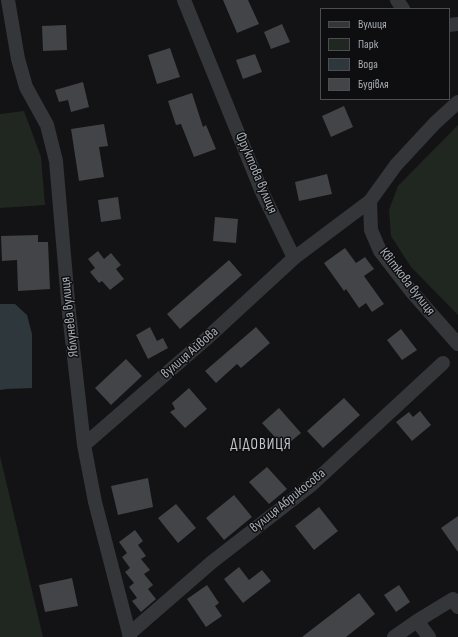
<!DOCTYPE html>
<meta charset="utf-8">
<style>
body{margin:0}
#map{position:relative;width:458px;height:637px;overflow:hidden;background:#131315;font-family:"Sofia Sans Condensed",sans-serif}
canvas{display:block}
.legend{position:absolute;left:320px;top:8px;width:130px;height:92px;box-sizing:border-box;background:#0e0e10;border:1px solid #4b4d52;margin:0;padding:5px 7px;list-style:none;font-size:12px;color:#a6acb4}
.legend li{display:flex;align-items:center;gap:8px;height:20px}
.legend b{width:20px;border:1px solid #4b4d52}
</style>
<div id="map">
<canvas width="458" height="637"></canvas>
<ul class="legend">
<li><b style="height:5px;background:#343639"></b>Вулиця</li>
<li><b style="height:11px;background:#202720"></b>Парк</li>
<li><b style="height:11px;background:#2d373c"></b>Вода</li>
<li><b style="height:11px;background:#424448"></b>Будівля</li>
</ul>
</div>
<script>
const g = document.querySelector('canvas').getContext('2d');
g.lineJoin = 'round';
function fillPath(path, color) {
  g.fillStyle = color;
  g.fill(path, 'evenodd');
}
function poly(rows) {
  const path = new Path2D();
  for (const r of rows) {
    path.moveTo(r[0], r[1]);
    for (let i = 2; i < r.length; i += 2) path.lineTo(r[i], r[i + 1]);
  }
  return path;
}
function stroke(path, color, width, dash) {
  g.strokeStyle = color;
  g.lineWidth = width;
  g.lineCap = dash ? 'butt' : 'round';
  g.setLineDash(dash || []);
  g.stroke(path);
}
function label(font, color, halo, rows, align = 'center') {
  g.font = font + ' "Sofia Sans Condensed",sans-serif';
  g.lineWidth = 3;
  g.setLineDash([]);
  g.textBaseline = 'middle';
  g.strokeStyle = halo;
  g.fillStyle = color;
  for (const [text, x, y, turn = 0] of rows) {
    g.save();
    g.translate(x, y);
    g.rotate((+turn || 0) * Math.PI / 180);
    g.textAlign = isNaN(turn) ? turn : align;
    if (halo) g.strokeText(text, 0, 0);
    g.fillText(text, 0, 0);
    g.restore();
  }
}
fillPath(poly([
 [24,111,41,157,45,205,0,208,0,114],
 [458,125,458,315,411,267,391,236,389,210,398,186],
 [0,456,43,637,0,637]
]), '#202720');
fillPath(poly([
 [0,304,15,304,27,315,32,334,32,388,7,389,0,390]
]), '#2d373c');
fillPath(poly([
 [223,0,248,0,259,24,237,33],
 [282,24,290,42,271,49,264,32],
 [66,25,67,50,43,51,42,26],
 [170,48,180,77,157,84,148,55],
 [255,54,262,72,243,79,236,60],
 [83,82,89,107,71,112,68,100,59,102,55,90],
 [192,93,203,127,206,125,216,149,194,157,181,124,176,125,168,101],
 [344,106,353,127,331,137,322,116],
 [104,124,108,146,99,147,104,177,79,181,71,129],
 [327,174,332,194,299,201,295,182],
 [118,197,121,219,101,222,98,200],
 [215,217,238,219,236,243,213,241],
 [38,235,38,242,48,242,50,289,18,291,17,260,2,261,1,236],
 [345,248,356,263,365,257,374,269,364,276,384,304,372,312,366,303,359,308,346,289,344,291,324,263],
 [98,251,104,259,111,253,121,265,116,269,124,279,110,290,102,281,99,283,90,272,95,268,88,259],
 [229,260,242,275,180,329,167,314],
 [150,327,157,341,163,338,168,348,148,359,136,335],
 [256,327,270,343,241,368,237,364,216,383,205,371],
 [401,329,417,350,402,360,387,340],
 [126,359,142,376,111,405,95,388],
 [189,388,207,409,185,428,170,412,175,409,172,403],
 [344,398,360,415,323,448,307,431],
 [279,408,301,433,284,447,262,423],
 [420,411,431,425,412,441,396,422,409,412,413,417],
 [267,467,287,489,269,504,249,482],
 [148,478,153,507,118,515,111,486],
 [234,495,252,517,224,540,206,518],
 [176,504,196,528,178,543,158,518],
 [319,507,338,531,314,550,295,526],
 [458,516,458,552,441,528],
 [135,530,143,541,138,545,146,556,141,559,150,570,144,574,153,585,148,589,156,599,141,612,132,601,137,598,129,587,134,583,125,572,130,568,122,557,127,553,119,542],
 [239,567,249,580,262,570,271,581,243,603,224,579],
 [72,578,78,606,45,612,39,585],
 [207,585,219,603,215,606,222,616,206,627,187,599],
 [399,585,410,602,396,612,384,595],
 [359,593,375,614,346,637,302,637]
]), '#424448');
stroke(poly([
 [8,0,18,59,26,87,47,125,56,161,69,313,84,445,95,502,130,637],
 [184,0,262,192,294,258,370,201],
 [397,0,403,9],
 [449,25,458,24],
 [458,102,435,123,396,165,370,201,371,230,380,251,411,291,458,344],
 [84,445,206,339,294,258],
 [417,621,453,599,458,607],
 [129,634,212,562,310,486,443,363],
 [394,637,417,621,429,637]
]), '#343639', 14);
label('14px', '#a6acb4', '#0e0e10', [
 ["Фруктова вулиця",256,173,67],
 ["Квіткова вулиця",407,282,52],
 ["Яблунева вулиця",70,317,-96],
 ["вулиця Айвова",190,353,-41],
 ["вулиця Абрикосова",288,501,-39]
]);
g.letterSpacing = '1px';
label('15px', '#c6cad0', '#0e0e10', [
 ["ДІДОВИЦЯ",261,445]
]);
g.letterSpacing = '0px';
</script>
